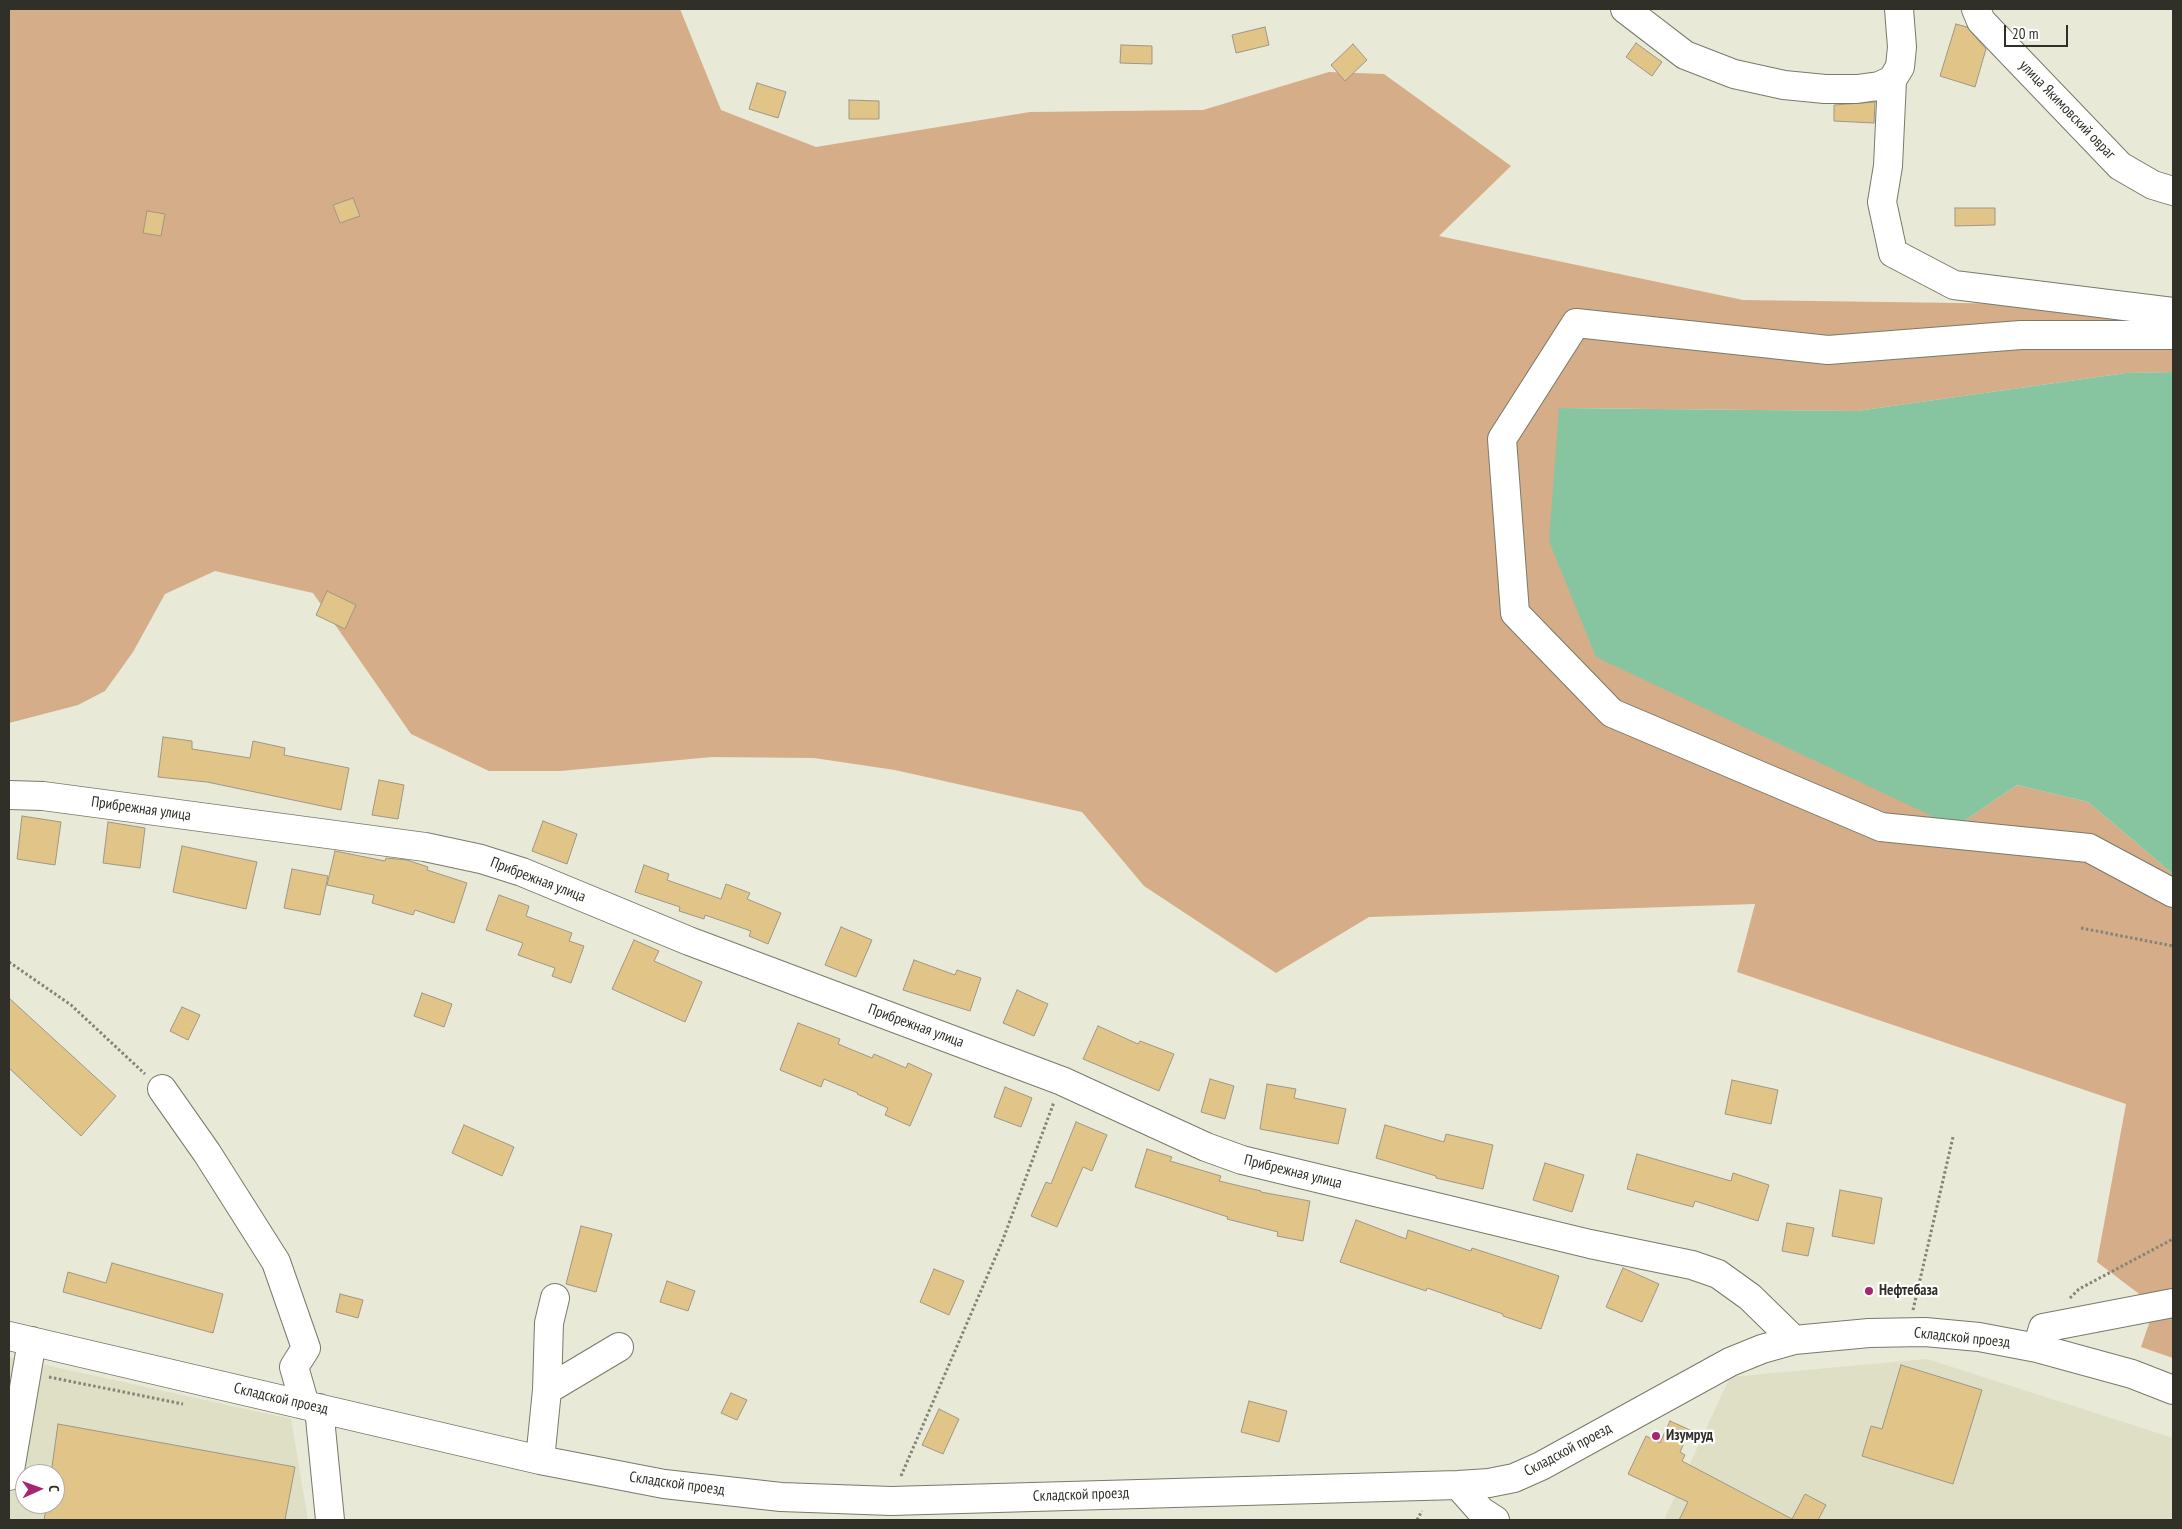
<!DOCTYPE html>
<meta charset="utf-8">
<style>
body{margin:0}
#map{position:relative;width:2182px;height:1529px;overflow:hidden;background:#e8e9d6;font-family:"PT Sans Narrow",sans-serif}
canvas{display:block}
.frame{position:absolute;inset:0;border:10px solid #303029;pointer-events:none}
.north{position:absolute;left:15px;top:1464px;width:50px;height:50px;box-sizing:border-box;background:#fff;border:1px solid #acaca9;border-radius:50%;rotate:88deg;font-size:14px;font-weight:700;line-height:20px;text-align:center;color:#303029}
.north::after{content:'';display:block;margin:auto;width:18px;height:22px;background:#a8246e;clip-path:polygon(50% 0,100% 100%,50% 72%,0 100%)}
.scale{position:absolute;left:2004px;top:25px;width:64px;height:22px;box-sizing:border-box;border:2px solid #303029;border-top:0;padding-left:6px;font-size:15px;line-height:18px;white-space:nowrap;color:#303029;-webkit-text-stroke:4px #fff;paint-order:stroke}
</style>
<div id="map">
<canvas width="2182" height="1529"></canvas>
<div class="frame"></div>
<div class="north">С</div>
<div class="scale">20 m</div>
</div>
<script>
const g = document.querySelector('canvas').getContext('2d');
g.lineJoin = 'round';
function fillPath(path, color) {
  g.fillStyle = color;
  g.fill(path, 'evenodd');
}
function poly(rows) {
  const path = new Path2D();
  for (const r of rows) {
    path.moveTo(r[0], r[1]);
    for (let i = 2; i < r.length; i += 2) path.lineTo(r[i], r[i + 1]);
  }
  return path;
}
function stroke(path, color, width, dash) {
  g.strokeStyle = color;
  g.lineWidth = width;
  g.lineCap = dash ? 'butt' : 'round';
  g.setLineDash(dash || []);
  g.stroke(path);
}
function label(font, color, halo, rows, align = 'center') {
  g.font = font + ' "PT Sans Narrow",sans-serif';
  g.lineWidth = 4.5;
  g.setLineDash([]);
  g.textBaseline = 'middle';
  g.strokeStyle = halo;
  g.fillStyle = color;
  for (const [text, x, y, turn = 0] of rows) {
    g.save();
    g.translate(x, y);
    g.rotate((+turn || 0) * Math.PI / 180);
    g.textAlign = isNaN(turn) ? turn : align;
    if (halo) g.strokeText(text, 0, 0);
    g.fillText(text, 0, 0);
    g.restore();
  }
}
fillPath(poly([
 [9,1357,291,1419,308,1520,9,1520],
 [25,1474,55,1474,55,1504,25,1504],
 [1927,1359,2173,1438,2173,1520,1664,1520,1730,1377]
]), '#dedfc5');
fillPath(poly([
 [9,9,680,9,721,110,816,147,1030,112,1203,110,1329,72,1384,74,1511,166,1439,236,1743,300,2173,306,2173,372,2126,373,1857,411,1559,408,1955,827,2017,785,2088,802,2173,874,2173,1358,2141,1347,2155,1306,2097,1262,2126,1104,1737,972,1755,904,1369,917,1276,973,1144,886,1082,812,895,770,814,758,712,757,560,771,489,771,411,734,313,593,215,571,165,594,133,652,105,691,78,705,9,723]
]), '#d5ad89');
fillPath(poly([
 [2173,372,2173,874,2088,802,2017,785,1955,827,1596,657,1549,541,1559,408,1857,411,2126,373]
]), '#87c5a0');
const building = poly([
 [1956,24,1967,27,1986,49,1975,87,1940,76,1956,24],
 [1265,27,1269,45,1236,53,1232,35,1265,27],
 [1636,43,1662,62,1652,76,1626,57,1636,43],
 [1353,44,1367,60,1345,81,1331,65,1353,44],
 [1121,45,1152,46,1152,64,1120,63,1121,45],
 [757,83,786,92,778,118,749,109,757,83],
 [849,100,879,101,879,119,849,119,849,100],
 [1875,102,1874,123,1834,121,1834,105,1875,102],
 [353,198,360,216,340,223,333,205,353,198],
 [1955,208,1995,208,1995,225,1955,226,1955,208],
 [147,211,165,214,161,236,143,233,147,211],
 [327,591,356,605,345,629,316,615,327,591],
 [163,737,192,741,192,749,250,758,253,741,285,748,284,755,349,768,341,810,207,782,158,777,163,737],
 [379,780,404,785,398,819,372,815,379,780],
 [22,816,61,822,55,865,17,859,22,816],
 [543,821,577,834,567,864,532,851,543,821],
 [108,822,145,828,140,868,103,863,108,822],
 [182,846,257,862,246,909,173,892,182,846],
 [335,851,385,861,386,858,407,860,428,867,427,870,467,883,454,923,415,910,413,915,372,903,374,895,327,885,335,851],
 [644,865,669,874,667,880,721,899,726,884,750,893,747,899,781,913,768,944,749,936,751,931,705,915,704,919,679,911,680,907,635,892,644,865],
 [292,869,328,876,320,915,284,908,292,869],
 [499,895,529,906,526,916,572,933,569,941,584,946,571,983,552,976,555,968,518,955,523,943,486,930,499,895],
 [841,927,872,940,856,977,825,965,841,927],
 [634,940,659,951,654,961,702,982,685,1022,612,989,634,940],
 [914,960,955,975,957,970,981,978,970,1011,903,990,914,960],
 [1017,990,1048,1004,1034,1036,1003,1023,1017,990],
 [422,993,452,1004,444,1027,414,1016,422,993],
 [9,998,116,1096,81,1136,9,1068,9,998],
 [182,1007,200,1015,188,1040,170,1031,182,1007],
 [798,1023,840,1039,838,1044,872,1058,874,1054,906,1068,908,1063,932,1074,910,1126,885,1115,888,1108,857,1094,858,1093,824,1079,821,1087,780,1070,798,1023],
 [1098,1026,1138,1044,1140,1041,1174,1054,1159,1091,1083,1059,1098,1026],
 [1210,1079,1234,1086,1225,1119,1201,1112,1210,1079],
 [1732,1080,1778,1090,1771,1124,1725,1114,1732,1080],
 [1267,1084,1296,1089,1294,1098,1346,1109,1338,1144,1260,1129,1267,1084],
 [1005,1087,1032,1098,1021,1127,994,1117,1005,1087],
 [1076,1122,1107,1135,1092,1171,1083,1167,1057,1227,1031,1216,1046,1182,1051,1184,1076,1122],
 [464,1125,514,1147,502,1176,452,1153,464,1125],
 [1385,1125,1444,1142,1446,1134,1493,1145,1483,1189,1436,1178,1436,1176,1376,1158,1385,1125],
 [1147,1149,1172,1157,1170,1161,1221,1176,1219,1181,1261,1191,1261,1192,1310,1201,1303,1241,1277,1236,1278,1232,1227,1219,1228,1217,1135,1187,1147,1149],
 [1637,1154,1731,1181,1733,1173,1769,1185,1758,1221,1695,1201,1693,1207,1627,1189,1637,1154],
 [1545,1163,1584,1175,1572,1212,1533,1200,1545,1163],
 [1840,1190,1882,1198,1874,1244,1832,1236,1840,1190],
 [1356,1220,1406,1239,1408,1230,1471,1251,1472,1248,1559,1276,1541,1329,1503,1316,1503,1314,1427,1288,1426,1291,1340,1262,1356,1220],
 [1787,1223,1814,1228,1808,1256,1782,1251,1787,1223],
 [581,1226,612,1234,596,1292,566,1284,581,1226],
 [112,1263,223,1294,213,1333,63,1292,68,1272,106,1283,112,1263],
 [1623,1268,1659,1284,1642,1322,1606,1307,1623,1268],
 [934,1269,964,1281,949,1315,920,1302,934,1269],
 [667,1281,695,1291,688,1311,660,1302,667,1281],
 [340,1294,363,1300,358,1318,336,1312,340,1294],
 [1901,1365,1982,1390,1953,1484,1862,1456,1871,1426,1882,1429,1901,1365],
 [731,1393,747,1400,737,1420,721,1413,731,1393],
 [1249,1401,1287,1411,1279,1442,1241,1432,1249,1401],
 [939,1409,959,1419,943,1454,922,1445,939,1409],
 [1670,1421,1690,1430,1680,1452,1685,1455,1682,1461,1792,1519,1805,1494,1826,1505,1818,1520,1679,1520,1688,1502,1628,1474,1646,1436,1660,1443,1670,1421],
 [58,1424,295,1467,285,1520,44,1520,47,1504,55,1504,55,1474,51,1474,58,1424]
]);
fillPath(building, '#e0c488');
stroke(building, '#9f9787', 1);
const minor = poly([
 [1625,9,1685,55,1734,74,1784,85,1825,89,1857,89,1879,86,1892,80,1900,67,1902,47,1899,9],
 [1976,9,1981,21,2120,166,2153,185,2173,191],
 [1892,80,1888,166,1882,202,1893,253,1954,285,2173,312],
 [2173,335,2021,335,1828,350,1576,323,1502,439,1515,613,1612,713,1881,827,2089,848,2173,893],
 [9,795,43,796,425,847,481,859,522,872,689,941,1062,1081,1206,1147,1242,1160,1590,1244,1692,1265,1718,1274,1750,1297,1794,1340],
 [162,1089,207,1153,276,1262,306,1348,294,1367,305,1405],
 [9,1336,540,1460,664,1484,781,1497,891,1501,1458,1485,1489,1483,1514,1478,1541,1466,1730,1362,1762,1349,1794,1340,1869,1333,1925,1332,1979,1337,2037,1348,2132,1374,2173,1390],
 [2037,1348,2043,1328,2173,1303],
 [547,1390,619,1347],
 [319,1408,330,1520],
 [540,1460,547,1390,549,1323,555,1298],
 [9,1476,32,1341],
 [1458,1485,1481,1511,1495,1520]
]);
stroke(minor, '#797a69', 30);
stroke(poly([
 [2081,928,2173,946],
 [9,962,71,1005,145,1074],
 [2070,1298,2079,1289,2173,1239],
 [1913,1310,1953,1137],
 [49,1377,183,1404],
 [901,1476,1002,1242,1054,1102],
 [1417,1520,1422,1511]
]), '#838377', 3, [2.5, 2.5]);
stroke(minor, '#fff', 28);
for (const [x, y, r, color] of [
 [1869,1291,5,"#a8246e"],
 [1656,1436,5,"#a8246e"]
]) {
  const dot = new Path2D();
  dot.arc(x, y, r, 0, 2 * Math.PI);
  g.fillStyle = color;
  g.fill(dot);
  stroke(dot, '#fff', 2);
}
label('15px', '#303029', '#fff', [
 ["улица Якимовский овраг",2067,110,46],
 ["Прибрежная улица",141,809,8],
 ["Прибрежная улица",538,880,21],
 ["Прибрежная улица",916,1026,20],
 ["Прибрежная улица",1293,1172,14],
 ["Складской проезд",1962,1338,6],
 ["Складской проезд",281,1399,13],
 ["Складской проезд",1568,1450,-28],
 ["Складской проезд",677,1484,8],
 ["Складской проезд",1081,1495,-2]
]);
label('bold 15px', '#303029', '#fff', [
 ["Нефтебаза",1879,1291],
 ["Изумруд",1666,1436]
], 'left');
</script>
